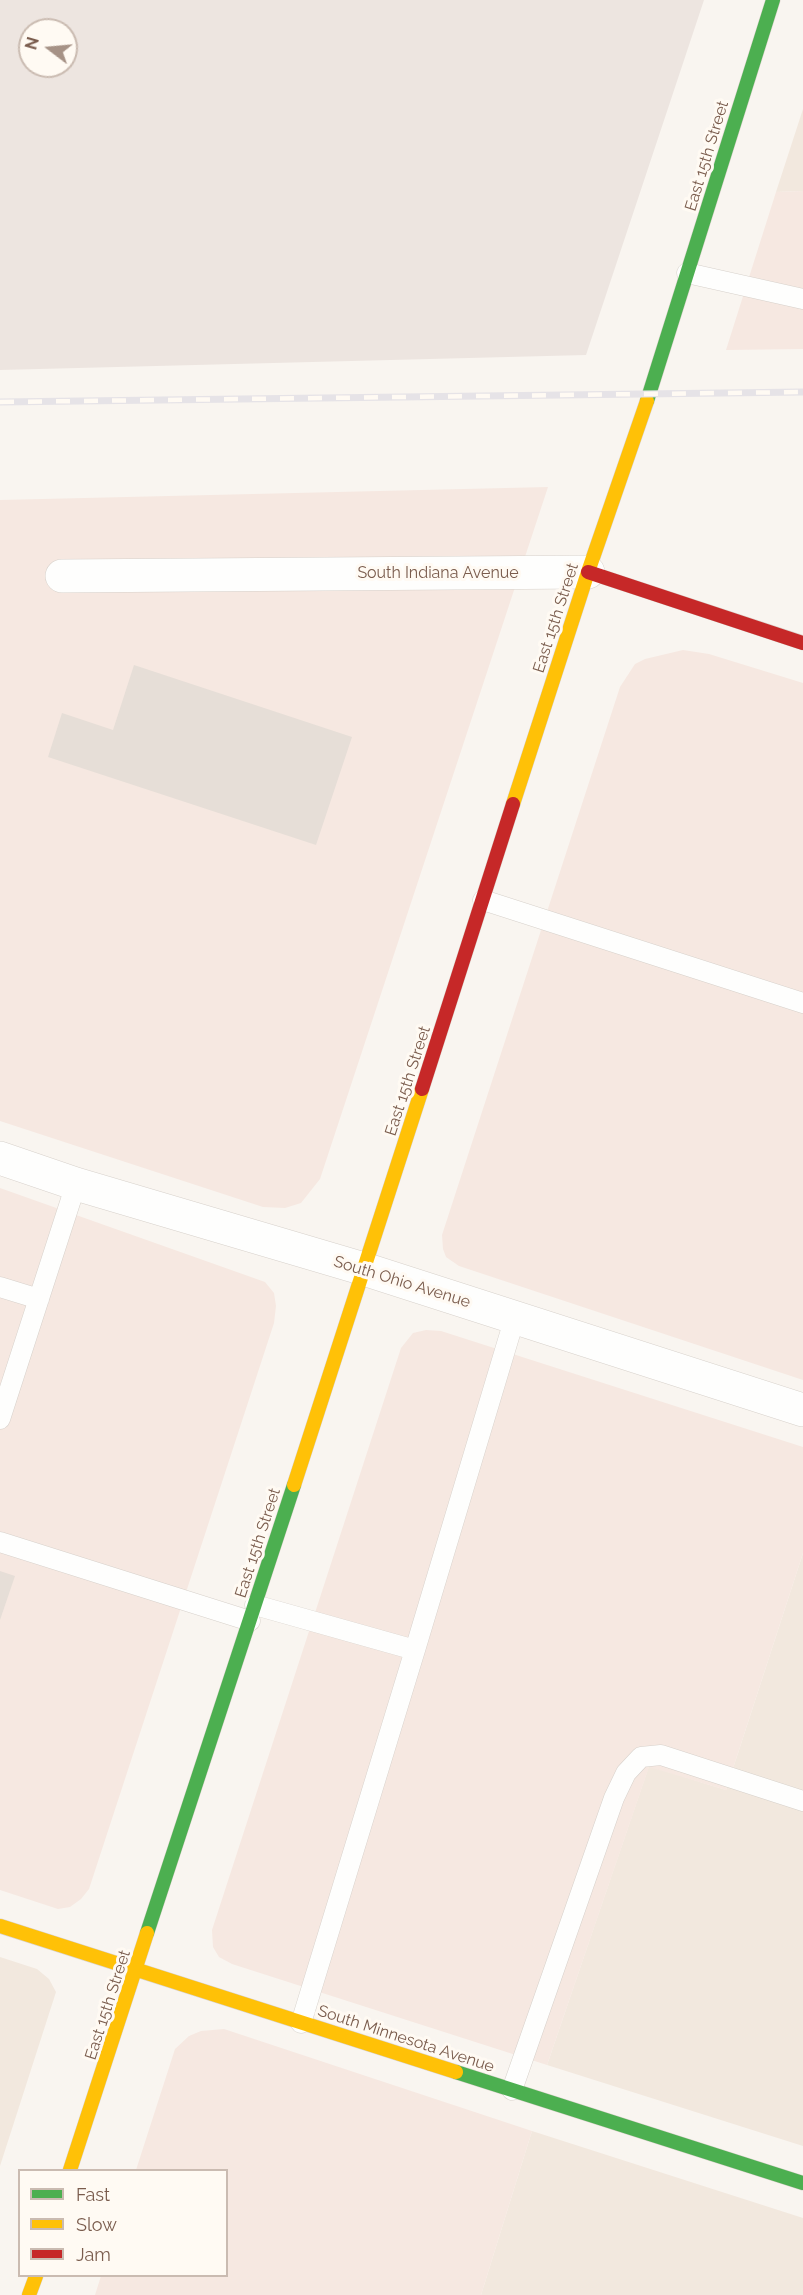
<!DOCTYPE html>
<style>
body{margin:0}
#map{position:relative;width:803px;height:2295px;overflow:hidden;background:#f9f5f0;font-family:Raleway,sans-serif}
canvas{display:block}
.legend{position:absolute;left:18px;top:2169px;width:210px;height:108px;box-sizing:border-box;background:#fffaf3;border:2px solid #cabbb1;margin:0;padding:8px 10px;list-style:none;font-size:18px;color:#7a5c4d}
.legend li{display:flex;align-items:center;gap:12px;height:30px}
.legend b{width:30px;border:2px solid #cabbb1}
.north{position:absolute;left:18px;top:18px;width:60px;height:60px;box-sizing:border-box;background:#fffaf3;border:2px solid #cabbb1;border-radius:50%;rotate:286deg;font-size:16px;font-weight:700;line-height:24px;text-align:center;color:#7a5c4d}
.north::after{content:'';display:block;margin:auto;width:21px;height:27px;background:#a69286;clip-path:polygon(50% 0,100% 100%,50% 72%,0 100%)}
</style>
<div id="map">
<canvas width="803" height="2295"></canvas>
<ul class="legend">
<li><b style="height:8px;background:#4caf50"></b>Fast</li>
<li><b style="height:8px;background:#ffc107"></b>Slow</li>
<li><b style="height:8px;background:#c62828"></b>Jam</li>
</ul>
<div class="north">N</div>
</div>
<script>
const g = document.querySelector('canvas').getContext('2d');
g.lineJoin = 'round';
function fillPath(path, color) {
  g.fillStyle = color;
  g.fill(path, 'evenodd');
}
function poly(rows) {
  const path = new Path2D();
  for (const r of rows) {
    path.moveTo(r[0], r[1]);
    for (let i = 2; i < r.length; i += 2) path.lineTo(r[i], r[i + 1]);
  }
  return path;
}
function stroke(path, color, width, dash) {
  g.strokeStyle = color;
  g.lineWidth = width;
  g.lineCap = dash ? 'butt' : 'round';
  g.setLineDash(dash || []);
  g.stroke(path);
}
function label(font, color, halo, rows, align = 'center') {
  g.font = font + ' Raleway,sans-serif';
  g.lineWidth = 6;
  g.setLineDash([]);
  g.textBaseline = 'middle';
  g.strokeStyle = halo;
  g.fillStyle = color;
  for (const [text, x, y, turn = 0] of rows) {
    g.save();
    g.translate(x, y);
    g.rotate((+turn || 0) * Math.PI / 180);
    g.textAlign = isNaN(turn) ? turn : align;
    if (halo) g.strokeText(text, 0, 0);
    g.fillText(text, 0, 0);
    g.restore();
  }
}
fillPath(poly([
 [803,109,803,191,776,192],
 [803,1553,803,2146,547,2065,649,1766,726,1790],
 [0,1957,37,1969,49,1979,56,1992,0,2166],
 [532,2131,803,2218,803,2295,481,2295]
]), '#f2e8de');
fillPath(poly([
 [803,191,803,349,726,350,776,192],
 [548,487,320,1179,301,1203,285,1208,263,1207,0,1121,0,500],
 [683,650,709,654,803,683,803,1380,459,1266,446,1257,443,1249,442,1235,620,687,635,664,645,659],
 [0,1188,265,1282,274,1293,276,1306,274,1323,89,1889,81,1899,70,1907,58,1909,0,1890],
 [426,1330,441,1331,803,1447,803,1553,726,1790,649,1767,547,2065,232,1964,219,1957,213,1947,212,1930,401,1348,413,1333],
 [224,2029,532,2131,481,2295,95,2295,101,2276,226,2276,226,2170,136,2170,175,2049,189,2036,201,2031]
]), '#f6e8e1');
fillPath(poly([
 [0,0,704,0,586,355,0,370],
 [30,30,66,30,66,66,30,66]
]), '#ede5e0');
fillPath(poly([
 [134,665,352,737,316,845,48,757,62,713,113,730],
 [0,1571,15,1576,0,1620]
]), '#e6ded7');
const lane = poly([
 [687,273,803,299],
 [483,900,803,1003],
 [0,1287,39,1299],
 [0,1419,76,1184],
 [0,1542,250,1621],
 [255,1605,415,1650,301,2023],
 [415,1650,515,1317],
 [512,2090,614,1798,626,1773,641,1757,661,1755,803,1801]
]);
const street = poly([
 [62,576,588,572],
 [0,1158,76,1184,364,1269,803,1410]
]);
const fast = poly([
 [647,401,773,0],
 [147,1933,294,1485],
 [456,2072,803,2183]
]);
const slow = poly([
 [513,804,588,572,647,401],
 [294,1485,422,1089],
 [0,1926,456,2072],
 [70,2170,147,1933],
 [29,2295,36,2276]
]);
const jam = poly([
 [588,572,803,643],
 [422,1089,513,804]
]);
stroke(lane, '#d7d1cb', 21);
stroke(street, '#d7d1cb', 34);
stroke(fast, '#d9d2cb', 15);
stroke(slow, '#d9d2cb', 15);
stroke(jam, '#d9d2cb', 15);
stroke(lane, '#fefefd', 20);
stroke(street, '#fefefd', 33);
stroke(fast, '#4caf50', 14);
stroke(slow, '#ffc107', 14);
stroke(jam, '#c62828', 14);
const rail = poly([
 [0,402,803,392]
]);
stroke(rail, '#e6e3e7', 7);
stroke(rail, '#fffaf3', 4.5, [14]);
label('16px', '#7a5c4d', '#fffaf3', [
 ["East 15th Street",707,156,-73],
 ["South Indiana Avenue",438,573],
 ["East 15th Street",556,618,-72],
 ["East 15th Street",408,1081,-72],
 ["South Ohio Avenue",402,1282,17],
 ["East 15th Street",258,1543,-72],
 ["East 15th Street",108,2005,-72],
 ["South Minnesota Avenue",406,2039,18]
]);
</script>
